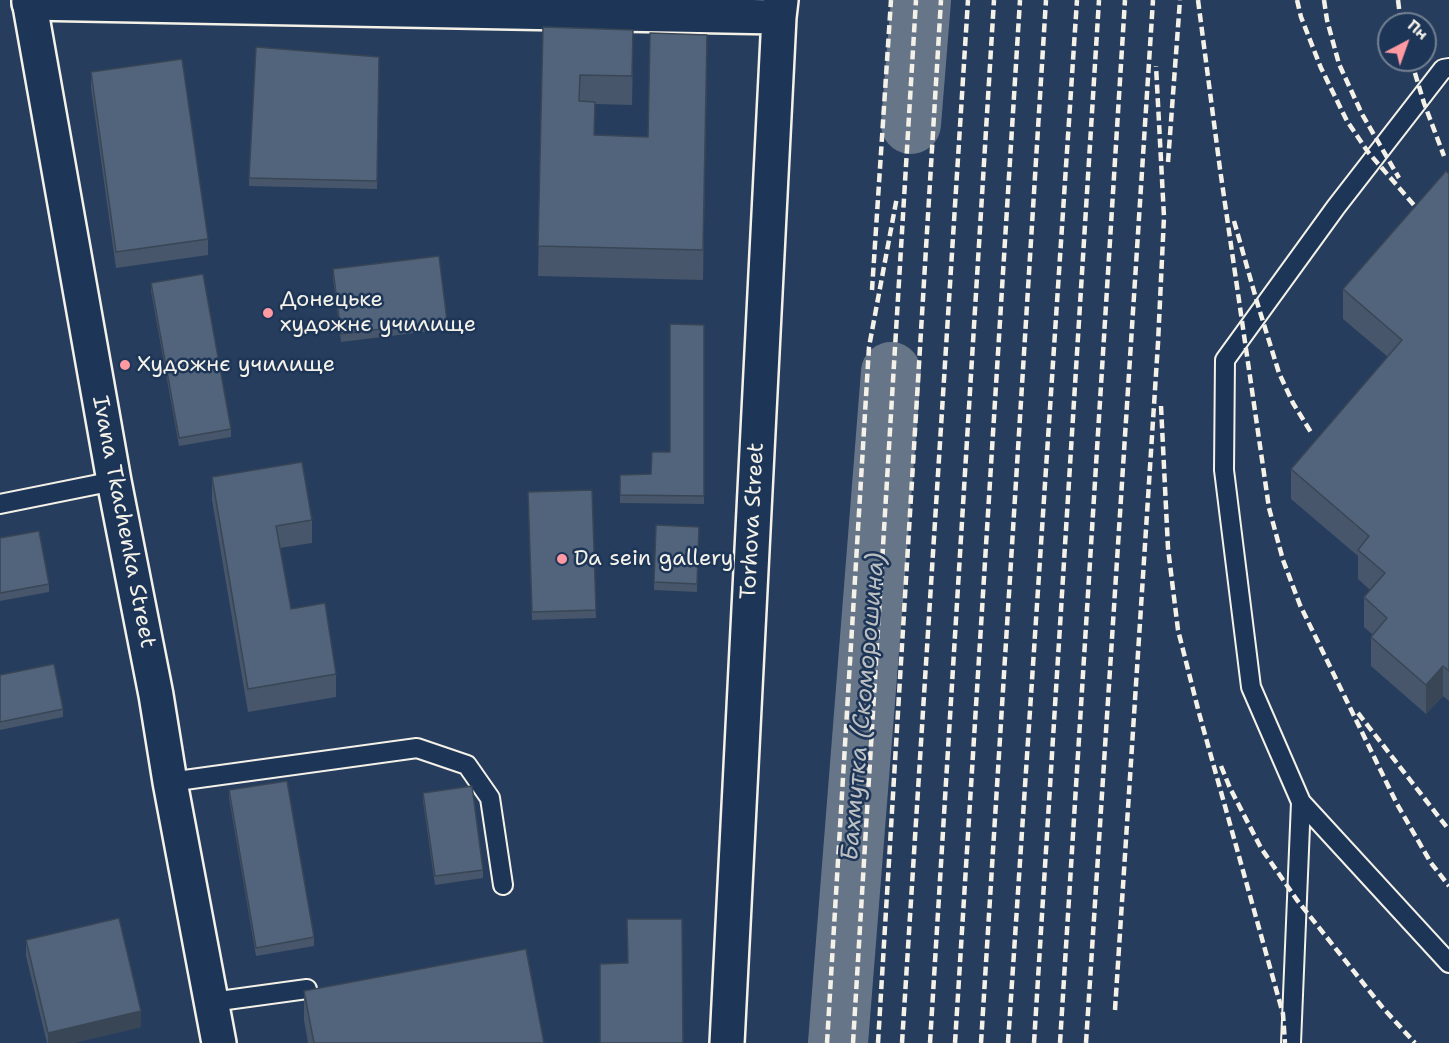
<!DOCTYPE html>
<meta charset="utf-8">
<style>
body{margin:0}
#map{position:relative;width:1449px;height:1043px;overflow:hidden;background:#263d5d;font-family:"Shantell Sans",sans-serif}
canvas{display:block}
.north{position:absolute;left:1377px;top:12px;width:60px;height:60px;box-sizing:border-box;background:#1d3557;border:2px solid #738091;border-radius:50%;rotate:41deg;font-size:16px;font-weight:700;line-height:24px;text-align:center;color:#f4f1e8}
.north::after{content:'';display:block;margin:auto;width:21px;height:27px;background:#ff9aa2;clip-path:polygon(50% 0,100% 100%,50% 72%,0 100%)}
</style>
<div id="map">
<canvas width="1449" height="1043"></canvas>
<div class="north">Пн</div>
</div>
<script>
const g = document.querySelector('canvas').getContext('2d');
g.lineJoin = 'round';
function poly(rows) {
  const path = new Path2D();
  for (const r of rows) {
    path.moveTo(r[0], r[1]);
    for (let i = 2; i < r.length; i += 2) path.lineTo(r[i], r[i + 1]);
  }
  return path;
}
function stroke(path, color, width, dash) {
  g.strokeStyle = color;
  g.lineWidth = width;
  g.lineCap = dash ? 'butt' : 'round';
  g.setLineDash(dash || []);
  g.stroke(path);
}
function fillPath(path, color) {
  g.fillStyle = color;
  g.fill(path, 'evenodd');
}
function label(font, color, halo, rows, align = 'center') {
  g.font = font + ' "Shantell Sans",sans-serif';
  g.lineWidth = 5;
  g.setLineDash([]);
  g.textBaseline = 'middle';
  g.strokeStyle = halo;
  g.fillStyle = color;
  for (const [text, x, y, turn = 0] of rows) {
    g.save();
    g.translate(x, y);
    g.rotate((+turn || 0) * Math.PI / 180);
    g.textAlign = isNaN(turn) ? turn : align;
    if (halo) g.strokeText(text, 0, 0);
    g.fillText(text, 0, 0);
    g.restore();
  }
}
stroke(poly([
 [911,124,921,0],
 [838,1043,891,372]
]), '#677588', 60);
const service = poly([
 [1449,68,1443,69,1336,207,1225,360,1224,470,1251,687,1301,802,1449,963],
 [0,504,114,481],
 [170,782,417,748,467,765,490,798,503,885],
 [212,1002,307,989],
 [1291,1043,1301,802]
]);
const minor = poly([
 [29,3,779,17],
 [727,1043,779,17,781,0]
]);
const secondary = poly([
 [29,0,114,481,156,695,170,782,219,1043]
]);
stroke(service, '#f4f1e8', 22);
stroke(minor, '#f4f1e8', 38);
stroke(secondary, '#f4f1e8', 38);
stroke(service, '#1d3557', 18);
stroke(minor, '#1d3557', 33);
stroke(secondary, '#1d3557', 33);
stroke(poly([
 [1198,0,1220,169,1269,508,1283,560,1300,605,1397,804,1431,863,1449,886],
 [1297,0,1301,17,1321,68,1347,121,1368,152,1420,212],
 [1324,0,1327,20,1339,64,1362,114,1399,178],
 [1398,0,1401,24],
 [1411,60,1424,103,1444,156],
 [1168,162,1180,0],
 [1234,221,1257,302,1279,373,1293,403,1312,434],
 [872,290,891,0],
 [1161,406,1168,548,1178,630,1199,713,1283,1014,1285,1043],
 [1358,713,1449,830],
 [1221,766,1230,788,1261,848,1297,900,1383,1008,1415,1043],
 [1115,1010,1158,343,1164,217,1156,66],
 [827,1043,869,347,897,197],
 [853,1043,916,0],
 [878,1043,941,0],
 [902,1043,968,0],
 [930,1043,994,0],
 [955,1043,1020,0],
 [981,1043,1046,0],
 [1008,1043,1077,0],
 [1034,1043,1099,0],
 [1060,1043,1125,0],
 [1086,1043,1153,0]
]), '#f4f1e8', 4.5, [9, 4.5]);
fillPath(poly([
 [543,27,633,59,632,105,595,104,595,135,648,137,707,64,703,280,538,276],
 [379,57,377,189,249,186,249,178],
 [91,72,208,239,208,255,116,268,91,88],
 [1449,174,1449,701,1443,696,1426,714,1371,666,1371,637,1373,635,1364,627,1364,597,1370,590,1358,579,1358,556,1291,499,1291,469,1388,357,1343,319,1343,289],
 [333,269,447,321,447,329,341,342,333,278],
 [151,283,231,429,231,437,179,446,151,291],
 [704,325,704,504,620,503,620,475,651,474,670,452],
 [212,477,312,520,312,543,280,548,291,609,336,674,336,697,248,712,212,500],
 [592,490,596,618,532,620,528,492],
 [656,525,699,527,697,592,654,590],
 [0,538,49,584,49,592,0,601],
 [0,675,63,709,63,717,0,730],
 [229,790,314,937,314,946,256,956,229,798],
 [423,793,483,870,483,878,435,885,423,801],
 [26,940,141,1027,73,1043,47,1043,26,956],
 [304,991,544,1043,308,1043,304,1020]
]), '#47566a');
fillPath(poly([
 [707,35,707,64,703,280,703,250],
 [1443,666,1443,696,1426,714,1426,685],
 [141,1011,141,1027,73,1043,48,1043,48,1033]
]), '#394656');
const building = poly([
 [543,27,633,30,632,76,580,75,579,101,595,102,594,135,648,137,650,33,707,35,703,250,538,246,543,27],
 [256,47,379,57,377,181,249,178,256,47],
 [182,59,208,239,116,252,91,72,182,59],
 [1446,171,1449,174,1449,671,1443,666,1426,685,1371,637,1387,618,1364,597,1385,573,1358,550,1369,536,1291,469,1402,340,1343,289,1446,171],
 [439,256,447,321,341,334,333,269,439,256],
 [203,274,231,429,179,438,151,283,203,274],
 [670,324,704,325,704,496,620,495,620,475,651,474,652,452,670,452,670,324],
 [302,462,312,520,276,526,291,609,325,603,336,674,248,689,212,477,302,462],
 [592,490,596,610,532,612,528,492,592,490],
 [656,525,699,527,697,584,654,582,656,525],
 [39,531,49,584,0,593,0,538,39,531],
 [54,664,63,709,0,722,0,675,54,664],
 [287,781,314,937,256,948,229,790,287,781],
 [472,786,483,870,435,876,423,793,472,786],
 [119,918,141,1011,48,1033,26,940,119,918],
 [627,919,682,919,683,1043,600,1043,600,964,628,963,627,919],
 [526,949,544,1043,314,1043,304,991,526,949]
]);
fillPath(building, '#52647b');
stroke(building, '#394656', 1.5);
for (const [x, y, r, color] of [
 [268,313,6,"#ff9aa2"],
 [125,365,6,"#ff9aa2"],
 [562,559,6,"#ff9aa2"]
]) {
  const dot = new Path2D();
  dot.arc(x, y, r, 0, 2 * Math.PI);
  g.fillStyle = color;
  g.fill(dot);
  stroke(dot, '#1d3557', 2);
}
label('22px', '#f4f1e8', '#1d3557', [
 ["Донецьке",280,300],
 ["художнє училище",280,325],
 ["Художнє училище",137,365],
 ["Da sein gallery",574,559]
], 'left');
label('22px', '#f4f1e8', '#1d3557', [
 ["Torhova Street",753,521,-87],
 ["Ivana Tkachenka Street",123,522,79]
]);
label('italic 24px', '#bcbfc2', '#1d3557', [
 ["Бахмутка (Скоморошина)",864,707,-85]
]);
</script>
